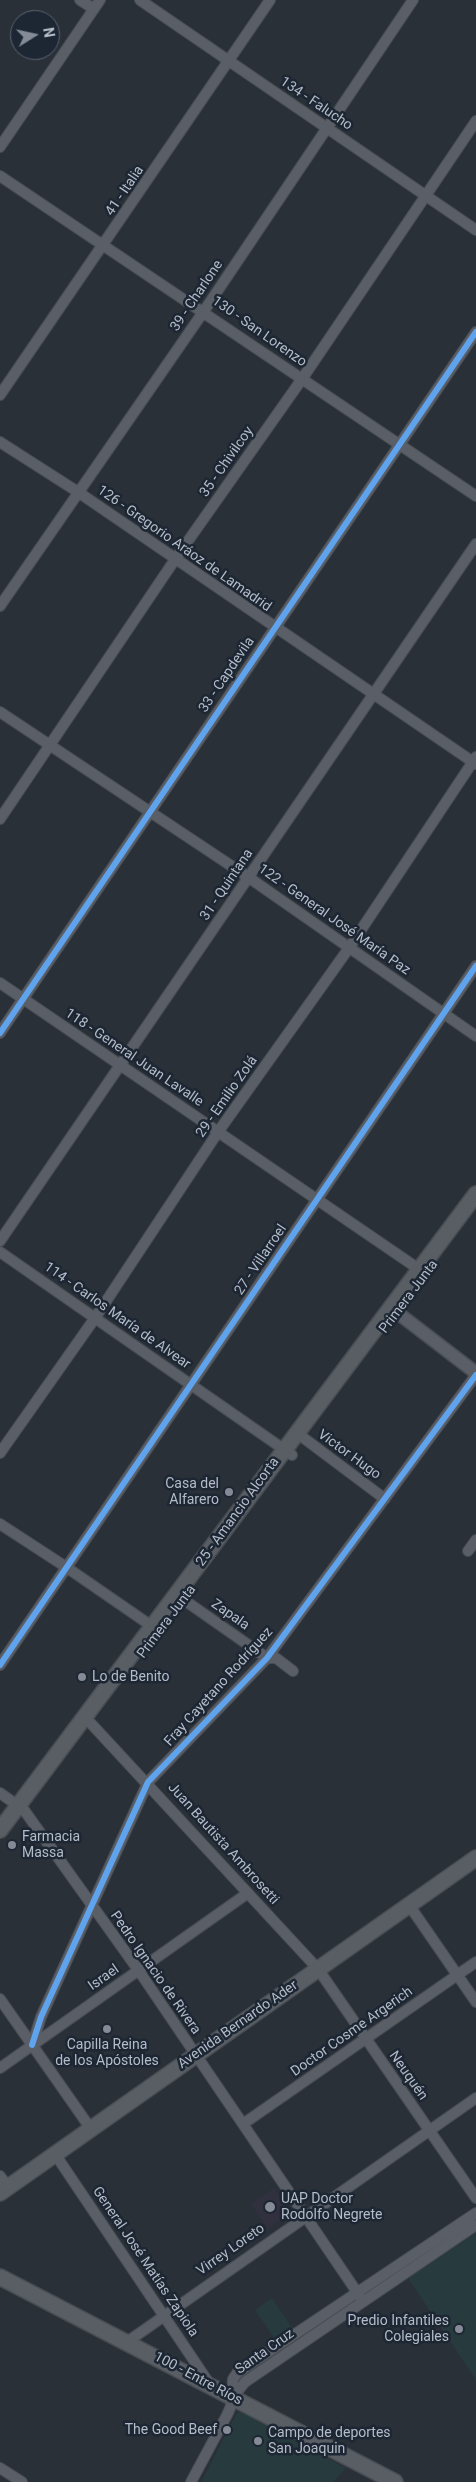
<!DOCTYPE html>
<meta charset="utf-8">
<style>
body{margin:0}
#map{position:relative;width:476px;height:2482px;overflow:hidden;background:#2a3038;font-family:Roboto,sans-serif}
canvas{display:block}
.north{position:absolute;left:10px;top:10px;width:50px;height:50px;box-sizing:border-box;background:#1d2633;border:1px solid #59626f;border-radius:50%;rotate:80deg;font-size:14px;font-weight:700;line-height:20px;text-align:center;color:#b4bcc9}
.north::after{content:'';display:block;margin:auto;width:18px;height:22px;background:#848b96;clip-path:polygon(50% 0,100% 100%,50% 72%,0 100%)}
</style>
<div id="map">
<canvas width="476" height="2482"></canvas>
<div class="north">N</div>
</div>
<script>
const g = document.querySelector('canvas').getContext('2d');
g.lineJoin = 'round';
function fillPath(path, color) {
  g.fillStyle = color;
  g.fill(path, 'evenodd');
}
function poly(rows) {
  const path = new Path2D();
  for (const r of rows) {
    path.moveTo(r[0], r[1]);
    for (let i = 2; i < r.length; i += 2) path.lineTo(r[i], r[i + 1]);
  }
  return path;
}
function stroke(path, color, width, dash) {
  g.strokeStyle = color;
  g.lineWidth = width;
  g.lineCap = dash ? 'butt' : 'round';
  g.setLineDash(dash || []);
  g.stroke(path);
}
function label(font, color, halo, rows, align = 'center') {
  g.font = font + ' Roboto,sans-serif';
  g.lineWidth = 5;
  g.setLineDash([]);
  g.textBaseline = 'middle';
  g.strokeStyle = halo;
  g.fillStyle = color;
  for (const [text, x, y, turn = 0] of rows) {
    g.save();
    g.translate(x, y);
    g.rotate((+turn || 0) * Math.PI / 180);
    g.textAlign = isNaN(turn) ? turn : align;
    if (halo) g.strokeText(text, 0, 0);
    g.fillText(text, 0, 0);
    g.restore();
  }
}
fillPath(poly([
 [274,2188,289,2210,287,2215,268,2229,251,2204]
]), '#31303e');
fillPath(poly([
 [476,2233,476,2380,408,2278],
 [272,2298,292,2328,275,2339,255,2310],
 [241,2412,346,2468,333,2482,201,2482,237,2413]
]), '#273a3e');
const minor = poly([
 [80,0,94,9],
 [140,0,476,230],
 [0,147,100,0],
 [0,176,476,496],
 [0,395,270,0],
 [0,442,78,492,476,764],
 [0,606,204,311,413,0],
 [0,712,248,877,476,1036],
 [0,819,176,558,302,379,476,121],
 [0,983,426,1274],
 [0,1033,476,332],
 [0,1241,476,544],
 [0,1252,292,1455],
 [297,1433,385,1499],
 [0,1453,95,1318,218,1132,349,948,476,757],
 [0,1524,66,1567,153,1627,158,1634],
 [468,1551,476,1540],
 [177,1595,267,1658,276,1658,293,1671],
 [0,1665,476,966],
 [85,1717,318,1969,476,2198],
 [0,1793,24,1810,139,1971,363,2301],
 [409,1905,476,2002],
 [0,1999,91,2129],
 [32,2045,41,2017,148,1782,267,1658,476,1375],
 [0,2068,248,1893],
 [243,2124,476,1962],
 [55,2154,211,2386],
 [0,2176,8,2187],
 [127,2342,476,2098],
 [233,2397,245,2382,476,2225],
 [0,2468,22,2482],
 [191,2482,227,2415,231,2406,233,2379,237,2373,476,2213]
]);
const tertiary = poly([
 [390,1307,476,1373]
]);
const secondary = poly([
 [0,1830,476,1194],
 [0,2193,476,1858],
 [0,2277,395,2482]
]);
stroke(minor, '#484c53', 12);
stroke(tertiary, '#484c53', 15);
stroke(secondary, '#484c53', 18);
stroke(minor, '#5a5e66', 10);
stroke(tertiary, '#5a5e66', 12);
stroke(secondary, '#595d64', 15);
stroke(poly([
 [0,1033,476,332],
 [0,1665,476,966],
 [32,2045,41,2017,148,1782,267,1658,476,1375]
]), '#60a3ed', 6);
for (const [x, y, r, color] of [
 [229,1492,5,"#848b96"],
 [82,1677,5,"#848b96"],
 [12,1845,5,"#848b96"],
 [107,2029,5,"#848b96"],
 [270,2207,6,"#848b96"],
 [459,2329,5,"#848b96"],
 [227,2430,5,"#848b96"],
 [258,2441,5,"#848b96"]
]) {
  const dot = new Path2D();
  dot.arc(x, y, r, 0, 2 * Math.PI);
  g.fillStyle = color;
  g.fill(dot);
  stroke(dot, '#1d2633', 2);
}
label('14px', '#b4bcc9', '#1d2633', [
 ["134 - Falucho",316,104,34],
 ["41 - Italia",125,191,-56],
 ["39 - Charlone",197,296,-56],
 ["130 - San Lorenzo",259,332,35],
 ["35 - Chivilcoy",227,462,-55],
 ["126 - Gregorio Aráoz de Lamadrid",184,549,35],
 ["33 - Capdevila",227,675,-56],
 ["31 - Quintana",227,885,-56],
 ["122 - General José María Paz",334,920,35],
 ["118 - General Juan Lavalle",134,1058,34],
 ["29 - Emilio Zolá",227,1097,-55],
 ["27 - Villarroel",261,1260,-56],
 ["Primera Junta",409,1297,-53],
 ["114 - Carlos María de Alvear",117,1316,35],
 ["Victor Hugo",349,1455,36],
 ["25 - Amancio Alcorta",238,1512,-54],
 ["Zapala",230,1615,35],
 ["Primera Junta",167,1622,-53],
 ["Fray Cayetano Rodríguez",219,1687,-48],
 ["Juan Bautista Ambrosetti",223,1844,48],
 ["Pedro Ignacio de Rivera",155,1973,55],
 ["Israel",104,1978,-35],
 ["Avenida Bernardo Ader",238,2025,-35],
 ["Doctor Cosme Argerich",352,2032,-35],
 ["Neuquén",408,2076,55],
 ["Virrey Loreto",231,2250,-35],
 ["General José Matías Zapiola",145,2262,56],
 ["Santa Cruz",265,2352,-35],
 ["100 - Entre Ríos",198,2379,28]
]);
label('14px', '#b4bcc9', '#1d2633', [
 ["Casa del",219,1484,"right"],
 ["Alfarero",219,1500,"right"],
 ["Lo de Benito",92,1677],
 ["Farmacia",22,1837],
 ["Massa",22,1853],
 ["Capilla Reina",107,2045,"center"],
 ["de los Apóstoles",107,2061,"center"],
 ["UAP Doctor",281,2199],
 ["Rodolfo Negrete",281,2215],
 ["Predio Infantiles",449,2321,"right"],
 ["Colegiales",449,2337,"right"],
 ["The Good Beef",217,2430,"right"],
 ["Campo de deportes",268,2433],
 ["San Joaquin",268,2449]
], 'left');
</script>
